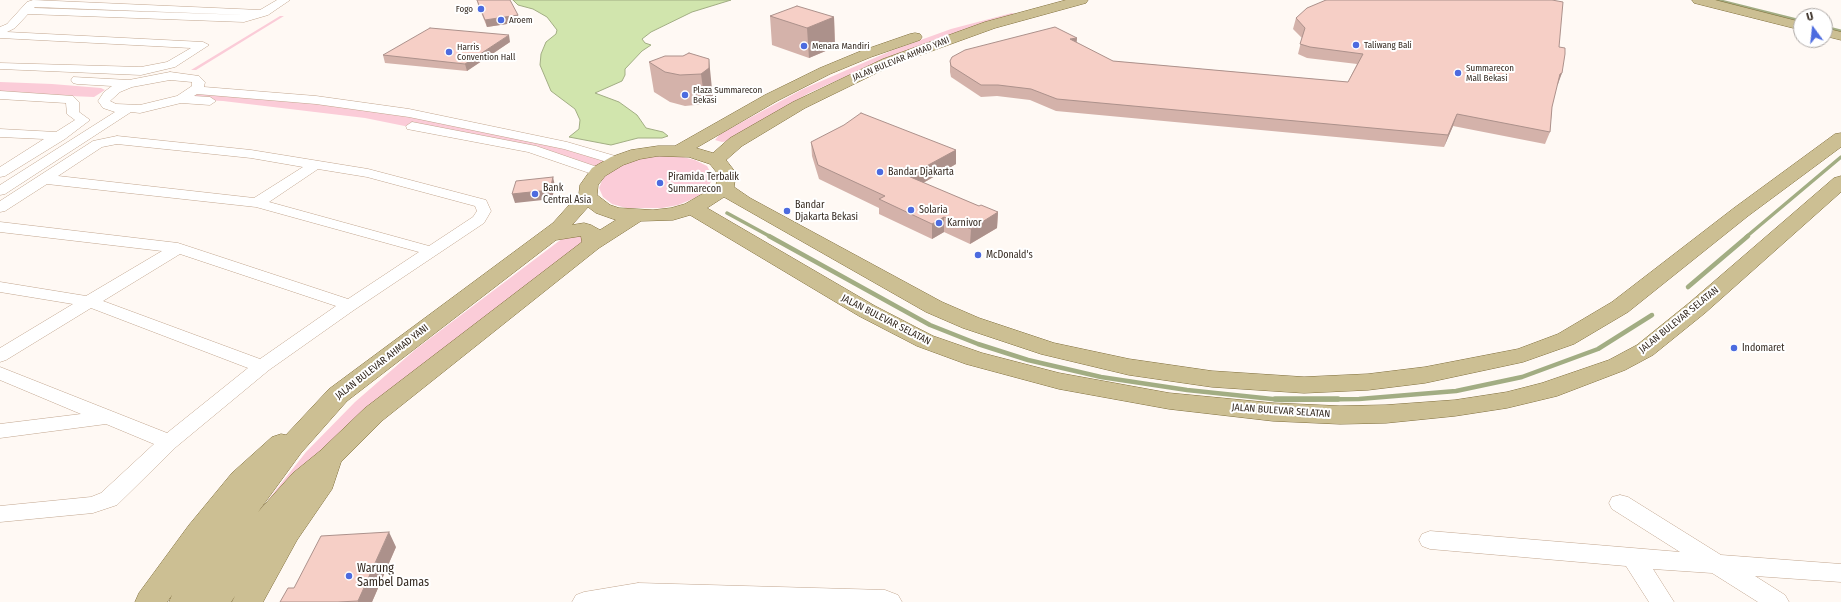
<!DOCTYPE html>
<style>
body{margin:0}
#map{position:relative;width:1841px;height:602px;overflow:hidden;background:#fff9f4;font-family:"Fira Sans Condensed",sans-serif}
canvas{display:block}
.north{position:absolute;left:1793px;top:8px;width:40px;height:40px;box-sizing:border-box;background:#fff;border:1px solid #aea9a6;border-radius:50%;rotate:345deg;font-size:11px;font-weight:700;line-height:16px;text-align:center;color:#342920}
.north::after{content:'';display:block;margin:auto;width:14px;height:18px;background:#4c6bdf;clip-path:polygon(50% 0,100% 100%,50% 72%,0 100%)}
</style>
<div id="map">
<canvas width="1841" height="602"></canvas>
<div class="north">U</div>
</div>
<script>
const g = document.querySelector('canvas').getContext('2d');
g.lineJoin = 'round';
function fillPath(path, color) {
  g.fillStyle = color;
  g.fill(path, 'evenodd');
}
function poly(rows) {
  const path = new Path2D();
  for (const r of rows) {
    path.moveTo(r[0], r[1]);
    for (let i = 2; i < r.length; i += 2) path.lineTo(r[i], r[i + 1]);
  }
  return path;
}
function stroke(path, color, width, dash) {
  g.strokeStyle = color;
  g.lineWidth = width;
  g.lineCap = dash ? 'butt' : 'round';
  g.setLineDash(dash || []);
  g.stroke(path);
}
function label(font, color, halo, rows, align = 'center') {
  g.font = font + ' "Fira Sans Condensed",sans-serif';
  g.lineWidth = 4;
  g.setLineDash([]);
  g.textBaseline = 'middle';
  g.strokeStyle = halo;
  g.fillStyle = color;
  for (const [text, x, y, turn = 0] of rows) {
    g.save();
    g.translate(x, y);
    g.rotate((+turn || 0) * Math.PI / 180);
    g.textAlign = isNaN(turn) ? turn : align;
    if (halo) g.strokeText(text, 0, 0);
    g.fillText(text, 0, 0);
    g.restore();
  }
}
fillPath(poly([
 [1012,13,1015,14,955,33,858,71,809,93,729,141,722,142,715,140,720,134,803,89,893,50,951,29],
 [280,16,284,16,196,70,191,70],
 [0,82,52,84,101,88,105,90,94,97,0,93],
 [195,90,409,113,617,161,598,172,558,157,365,118,223,101,181,99],
 [665,156,683,157,695,160,707,166,712,175,711,182,705,191,695,198,678,205,662,208,626,208,612,204,603,197,599,188,603,178,613,170,628,162,646,157],
 [582,233,585,241,276,500,268,500,306,452,355,402,416,349,567,235]
]), '#fbccd8');
const water = poly([
 [513,0,731,0,692,12,651,32,642,39,645,43,651,45,642,51,625,69,625,75,622,81,595,93,619,102,637,115,646,128,663,132,668,136,662,138,638,138,611,145,569,137,579,129,580,120,575,109,551,91,540,65,541,54,546,42,556,34,557,30,547,17,533,9,518,5,513,0]
]);
fillPath(water, '#d1e5ad');
stroke(water, '#a2ad83', 1);
stroke(poly([
 [1717,0,1801,21],
 [1825,27,1841,31]
]), '#a2ad83', 3);
stroke(poly([
 [727,213,771,237],
 [1746,237,1841,157]
]), '#a2ad83', 3.5);
stroke(poly([
 [769,236,930,325,978,344,1028,360,1101,377,1187,390,1282,400,1359,399,1456,391,1522,377,1598,349,1652,315],
 [1688,287,1748,236]
]), '#a2ad83', 4.5);
stroke(poly([
 [1275,399,1338,399]
]), '#a2ad83', 5.5);
const street = poly([
 [33,0,260,10,277,0,290,0,268,15,244,22,28,14,15,28,7,32,203,42,209,45,175,67,141,75,0,69,0,63,141,67,167,62,191,48,0,38,0,27,7,24,27,2,33,0],
 [35,7,246,15,34,8,35,7],
 [170,72,199,76,205,82,204,87,316,96,409,109,567,142,622,158,624,161,622,164,617,165,564,149,409,117,316,104,197,94,194,96,210,97,216,101,210,105,181,103,140,113,131,112,5,194,0,195,0,185,115,112,103,108,98,101,104,92,112,86,77,84,73,83,71,80,73,77,129,80,170,72],
 [170,80,192,82,192,86,177,96,140,105,116,104,110,101,120,92,132,87,170,80],
 [0,91,73,96,79,102,79,112,90,120,65,139,5,176,0,177,0,167,44,139,0,137,0,129,56,132,75,120,67,114,66,103,0,99,0,91],
 [412,122,536,146,603,169,605,172,603,175,598,176,528,152,407,129,406,126,412,122],
 [117,136,251,150,368,169,486,200,491,211,484,223,354,310,269,370,176,447,117,505,93,513,0,522,0,506,91,497,101,493,154,444,106,424,0,438,0,424,81,414,0,380,0,367,167,433,248,368,91,308,6,360,0,362,0,348,73,304,0,292,0,282,86,296,162,251,0,232,0,222,178,243,348,299,419,252,256,207,47,184,5,211,0,212,0,201,93,141,117,136],
 [117,144,251,158,303,167,254,198,58,176,102,147,117,144],
 [318,169,367,177,475,206,477,211,473,217,429,246,269,202,318,169],
 [180,254,336,306,260,359,103,301,180,254],
 [1620,495,1628,497,1721,555,1841,564,1841,582,1755,576,1785,595,1789,602,1758,602,1712,573,1653,569,1674,602,1649,602,1626,566,1430,549,1422,546,1419,540,1422,534,1430,531,1680,552,1612,509,1609,503,1612,497,1620,495],
 [638,583,885,590,898,595,902,602,572,602,576,595,584,592,638,583]
]);
const primary = poly([
 [1066,0,1088,0,1086,3,995,28,893,65,805,108,742,146,726,160,736,173,734,187,750,198,942,302,979,318,1054,343,1129,359,1212,371,1304,377,1368,374,1425,367,1518,349,1558,334,1612,302,1734,208,1835,134,1841,133,1841,147,1748,216,1628,312,1574,344,1523,362,1425,383,1368,390,1304,393,1212,387,1129,375,1041,354,963,328,926,312,724,197,707,208,875,306,933,336,982,353,1059,373,1169,393,1273,403,1340,406,1386,405,1455,400,1507,392,1542,383,1609,360,1637,345,1689,303,1834,178,1841,176,1841,192,1705,313,1653,355,1625,370,1557,396,1507,408,1455,416,1386,423,1340,424,1273,421,1169,409,1059,389,966,364,917,346,859,316,690,215,673,220,641,221,599,248,383,420,341,462,332,489,297,540,263,602,232,602,235,596,231,602,169,602,172,595,167,602,135,602,139,593,189,525,232,473,272,437,281,434,286,435,329,389,553,223,579,194,580,185,592,168,611,157,631,150,658,146,675,146,765,95,820,68,861,51,910,34,915,33,920,34,922,37,920,40,871,57,830,74,777,101,696,148,713,153,730,138,793,102,883,59,985,22,1066,0],
 [658,156,689,157,710,164,718,174,716,186,685,204,671,208,653,210,619,208,610,205,597,195,598,185,605,176,623,165,640,159,658,156],
 [588,207,596,213,616,220,600,230,591,225,584,223,572,225,588,207],
 [581,236,582,242,365,408,320,451,293,473,258,512,301,453,347,401,556,240,581,236],
 [1692,0,1715,0,1801,22,1801,30,1694,3,1692,0],
 [1825,28,1841,32,1841,40,1825,36,1825,28]
]);
stroke(street, '#c2a68f', 1);
stroke(primary, '#816f3c', 1);
fillPath(street, '#fff');
fillPath(primary, '#ccbf93');
fillPath(poly([
 [477,0,520,22,487,27,478,5],
 [770,16,834,17,835,47,809,58,772,45],
 [1296,18,1559,47,1562,73,1557,84,1552,107,1550,132,1545,144,1453,126,1444,147,1056,111,1030,100,997,96,981,97,951,77,950,72,950,61,1077,38,1076,43,1113,61,1348,82,1357,64,1307,58,1298,54,1302,38,1293,29],
 [510,42,467,71,385,63,383,55],
 [689,53,712,89,713,98,705,104,685,106,670,102,654,92,649,62,683,56],
 [811,142,956,150,956,164,923,183,979,206,998,212,997,228,970,244,944,232,932,239,879,214,879,208,819,179,812,156],
 [396,547,372,602,280,602,294,588]
]), '#d4b2aa');
fillPath(poly([
 [518,15,520,22,487,27,485,20],
 [834,17,835,47,809,58,807,28],
 [509,35,510,42,467,71,465,64],
 [1077,38,1076,48,1070,39],
 [709,59,712,89,713,98,705,104,701,74],
 [1562,73,1558,84,1555,85,1560,74],
 [1457,114,1453,126,1444,147,1448,135],
 [956,150,956,164,909,191,908,176],
 [553,177,555,186,552,199,515,203,512,194],
 [998,212,997,228,970,244,971,229],
 [944,217,944,232,932,239,932,224],
 [389,532,396,547,372,602,358,602,358,601]
]), '#ac918b');
const building = poly([
 [477,0,510,0,518,15,485,20,477,0],
 [1326,0,1552,0,1563,2,1559,47,1565,48,1565,54,1562,73,1560,74,1552,107,1550,132,1457,114,1448,135,1057,99,1031,89,998,85,981,85,951,66,950,61,952,57,965,50,1055,27,1077,38,1070,39,1113,61,1348,82,1363,54,1310,47,1300,44,1305,28,1296,18,1307,8,1326,0],
 [797,6,834,17,807,28,770,16,797,6],
 [430,28,509,35,465,64,383,55,430,28],
 [689,53,709,59,709,68,701,74,680,75,665,72,649,62,665,56,683,56,689,53],
 [861,113,956,150,908,176,979,206,981,205,998,212,971,229,944,217,932,224,879,199,885,196,818,165,811,142,844,125,861,113],
 [553,177,550,190,512,194,516,181,553,177],
 [389,532,358,601,338,602,280,602,288,588,294,588,321,536,389,532]
]);
fillPath(building, '#f6cfc6');
stroke(building, '#ac918b', 1);
for (const [x, y, r, color] of [
 [481,9,4,"#4c6bdf"],
 [501,20,4,"#4c6bdf"],
 [1356,45,4,"#4c6bdf"],
 [804,46,4,"#4c6bdf"],
 [449,52,4,"#4c6bdf"],
 [1458,73,4,"#4c6bdf"],
 [685,95,4,"#4c6bdf"],
 [880,172,4,"#4c6bdf"],
 [660,183,4,"#4c6bdf"],
 [535,194,4,"#4c6bdf"],
 [911,210,4,"#4c6bdf"],
 [787,211,4,"#4c6bdf"],
 [939,223,4,"#4c6bdf"],
 [978,255,4,"#4c6bdf"],
 [1734,348,4,"#4c6bdf"],
 [349,576,4,"#4c6bdf"]
]) {
  const dot = new Path2D();
  dot.arc(x, y, r, 0, 2 * Math.PI);
  g.fillStyle = color;
  g.fill(dot);
  stroke(dot, '#fff', 1.5);
}
label('9px', '#342920', '#fff', [
 ["Fogo",473,9,"right"],
 ["Aroem",509,20],
 ["Taliwang Bali",1364,45],
 ["Menara Mandiri",812,46],
 ["Harris",457,47],
 ["Convention Hall",457,57],
 ["Summarecon",1466,68],
 ["Mall Bekasi",1466,78],
 ["Plaza Summarecon",693,90],
 ["Bekasi",693,100]
], 'left');
label('9px', '#342920', '#fff', [
 ["JALAN BULEVAR AHMAD YANI",901,59,-22]
]);
label('10px', '#342920', '#fff', [
 ["Bandar Djakarta",888,172],
 ["Piramida Terbalik",668,177],
 ["Summarecon",668,189],
 ["Bank",543,188],
 ["Central Asia",543,200],
 ["Bandar",795,205],
 ["Djakarta Bekasi",795,217],
 ["Solaria",919,210],
 ["Karnivor",947,223],
 ["McDonald's",986,255],
 ["Indomaret",1742,348]
], 'left');
label('10px', '#342920', '#fff', [
 ["JALAN BULEVAR SELATAN",886,320,27],
 ["JALAN BULEVAR SELATAN",1679,320,-39],
 ["JALAN BULEVAR AHMAD YANI",382,362,-38],
 ["JALAN BULEVAR SELATAN",1281,411,4]
]);
label('12px', '#342920', '#fff', [
 ["Warung",357,569],
 ["Sambel Damas",357,583]
], 'left');
</script>
